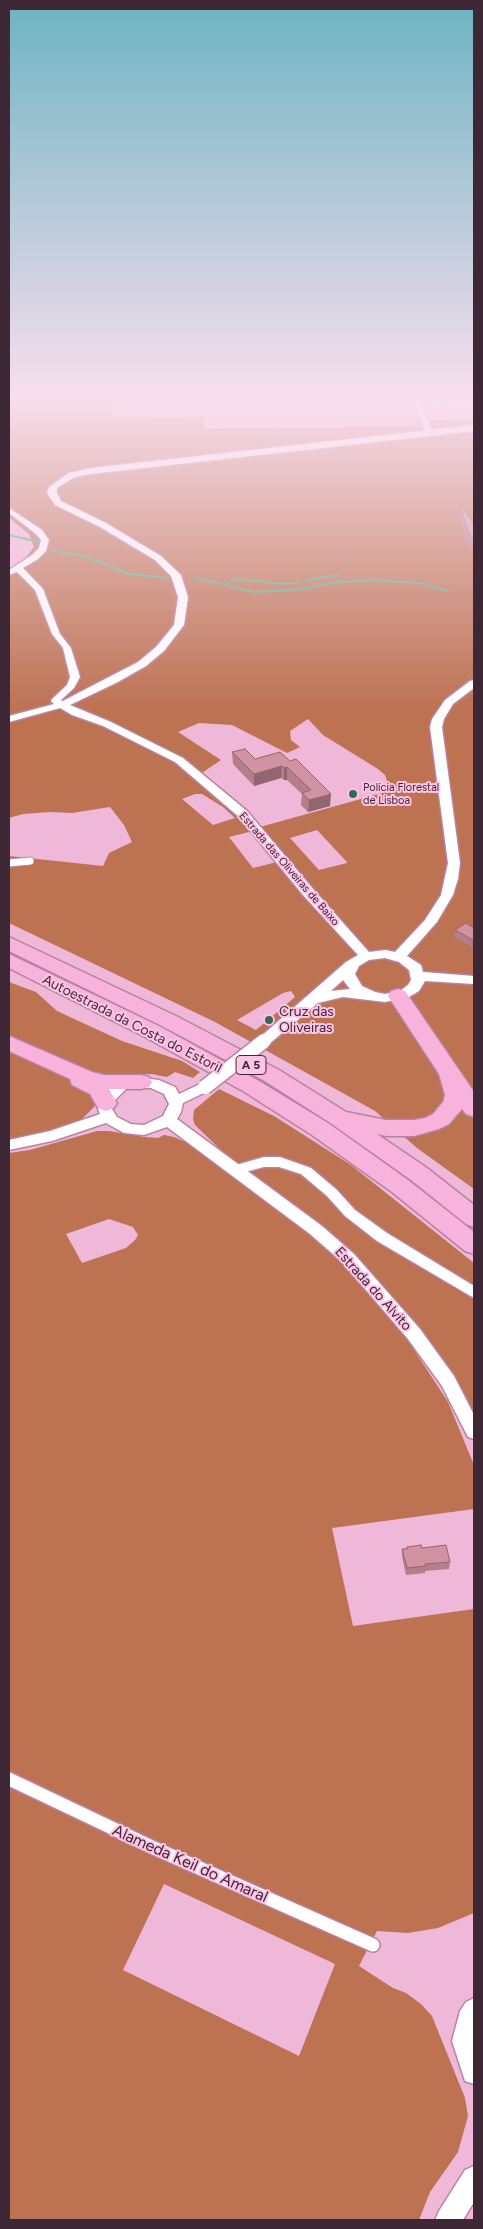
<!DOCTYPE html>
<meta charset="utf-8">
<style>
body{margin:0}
#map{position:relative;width:483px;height:2229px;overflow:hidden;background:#efb7d8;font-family:Figtree,sans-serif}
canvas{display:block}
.frame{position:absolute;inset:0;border:10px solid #3e2835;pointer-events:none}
</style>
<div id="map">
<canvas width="483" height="2229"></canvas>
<div class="frame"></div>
</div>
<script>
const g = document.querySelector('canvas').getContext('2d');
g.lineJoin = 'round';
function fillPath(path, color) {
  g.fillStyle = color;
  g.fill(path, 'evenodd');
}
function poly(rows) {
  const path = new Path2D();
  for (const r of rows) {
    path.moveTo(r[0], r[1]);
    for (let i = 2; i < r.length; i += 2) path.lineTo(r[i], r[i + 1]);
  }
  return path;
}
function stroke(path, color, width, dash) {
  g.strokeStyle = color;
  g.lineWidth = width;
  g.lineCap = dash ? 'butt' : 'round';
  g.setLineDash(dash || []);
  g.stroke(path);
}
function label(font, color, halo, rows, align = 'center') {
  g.font = font + ' Figtree,sans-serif';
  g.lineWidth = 4;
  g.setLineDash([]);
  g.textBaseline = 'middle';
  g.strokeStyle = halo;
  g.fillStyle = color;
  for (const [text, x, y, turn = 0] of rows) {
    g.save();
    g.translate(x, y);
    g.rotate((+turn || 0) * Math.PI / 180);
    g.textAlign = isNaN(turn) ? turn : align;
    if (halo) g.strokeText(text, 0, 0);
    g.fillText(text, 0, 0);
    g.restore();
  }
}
fillPath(poly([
 [9,397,113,397,112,418,204,416,205,429,416,426,416,421,474,419,474,945,472,947,474,948,474,1189,417,1148,375,1111,215,1022,9,923,9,856,103,866,109,853,132,842,124,825,110,807,72,813,50,812,23,814,9,818,9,570,23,561,34,547,29,534,9,518],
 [308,719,323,735,378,769,385,775,388,783,382,787,386,792,260,827,252,816,200,774,221,760,178,732,199,723,232,725,287,753,300,747,291,740,290,731],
 [195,794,202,794,223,807,235,818,213,825,182,799],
 [317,830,347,862,347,863,319,870,290,838],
 [253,831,277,862,253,868,229,837],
 [291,991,295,997,256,1030,237,1020,283,993],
 [9,982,36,992,57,1011,122,1041,182,1061,200,1072,193,1078,175,1072,167,1077,152,1074,106,1076,94,1107,79,1122,24,1138,9,1140],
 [219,1089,274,1116,351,1165,474,1263,474,1417,459,1389,329,1233,225,1154,195,1125,193,1119,194,1110],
 [97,1131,109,1131,145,1137,158,1138,164,1135,174,1137,192,1145,274,1205,340,1261,405,1336,448,1402,474,1465,474,1509,332,1528,353,1626,474,1609,474,1913,438,1928,408,1933,377,1931,359,1966,393,1988,406,1993,421,2004,432,2016,465,2098,468,2116,458,2152,430,2192,419,2220,9,2220,9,1153,30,1150],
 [109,1219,133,1227,138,1235,135,1240,126,1248,82,1263,66,1234],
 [164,1884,335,1964,299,2056,123,1970]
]), '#bd7252');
stroke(poly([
 [9,535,39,542],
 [53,551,85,556,129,574,169,578],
 [195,578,254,592,296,590,340,582,371,580,420,583,448,591],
 [307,580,339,575],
 [225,585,235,579,285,584,300,582]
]), '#56b189', 2);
const pedestrianFar1 = poly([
 [9,863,30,861]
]);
const pedestrian = poly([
 [9,1779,154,1848,373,1945]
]);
const minor = poly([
 [412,397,418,397,420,401,474,400,474,404,422,405,433,432,429,434,425,432,412,397],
 [9,508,42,530,49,540,46,551,38,559,23,568,43,589,60,634,71,648,80,677,74,688,61,700,66,705,64,707,9,722,9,716,54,704,51,701,52,699,67,685,70,677,63,648,52,634,35,590,17,572,9,575,9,570,32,555,39,548,41,540,36,534,9,513,9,508],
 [264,1157,280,1157,311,1168,337,1190,355,1210,387,1233,474,1286,474,1298,377,1241,345,1216,327,1196,301,1174,279,1167,264,1167,234,1175,228,1170,229,1167,264,1157]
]);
const tertiary = poly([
 [474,425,474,431,91,474,75,477,57,488,57,493,61,501,106,523,161,556,181,575,188,597,184,625,164,651,146,666,118,682,70,705,111,722,183,758,247,811,313,889,369,952,385,950,395,952,425,920,441,895,448,863,430,727,432,719,445,700,470,681,474,680,474,688,453,704,444,719,442,727,460,863,458,879,453,895,437,922,407,956,421,965,423,972,474,976,474,984,425,981,419,991,409,997,385,1002,343,997,318,1003,269,1044,259,1044,257,1041,259,1038,346,962,358,955,303,895,239,817,175,762,103,726,72,715,55,705,138,662,156,647,174,625,178,597,171,576,155,560,100,527,55,505,47,493,49,487,69,473,91,468,474,425],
 [385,958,399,962,409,970,411,980,408,985,400,991,385,994,375,992,362,986,355,974,359,966,369,960,385,958],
 [343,980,350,989,331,991,343,980],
 [134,1077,159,1080,175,1087,179,1094,200,1084,210,1084,212,1087,210,1090,183,1103,181,1112,177,1119,322,1226,354,1254,420,1329,454,1376,474,1415,474,1439,468,1437,442,1386,408,1339,342,1262,310,1234,167,1127,144,1135,124,1133,106,1123,52,1141,9,1150,9,1140,50,1131,100,1114,98,1109,103,1094,116,1083,134,1077],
 [134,1087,151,1088,164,1094,169,1104,163,1116,144,1125,131,1124,117,1117,112,1109,115,1100,126,1089,134,1087],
 [474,1998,474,2084,465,2081,452,2041,460,2011,466,2002,474,1998],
 [474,2166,474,2202,463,2220,435,2220,439,2211,465,2170,474,2166]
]);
const motorway = poly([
 [9,937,176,1016,279,1070,346,1112,386,1120,414,1120,425,1118,433,1114,443,1102,445,1095,439,1074,388,996,391,991,398,989,405,991,474,1092,474,1117,466,1114,462,1109,449,1124,439,1129,414,1136,386,1136,377,1134,427,1168,474,1205,474,1227,466,1224,411,1180,329,1122,263,1080,162,1026,9,951,9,937],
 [9,954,161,1027,259,1081,328,1123,408,1180,474,1232,474,1254,465,1251,392,1192,312,1135,243,1091,145,1037,9,968,9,954],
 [9,1036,92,1072,104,1075,141,1075,149,1077,152,1082,149,1087,141,1089,109,1089,117,1103,114,1108,106,1111,98,1108,90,1094,72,1085,70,1079,9,1051,9,1036]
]);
stroke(pedestrianFar1, '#b984a3', 9);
stroke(pedestrian, '#b984a3', 16);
stroke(minor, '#b984a3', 3);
stroke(tertiary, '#b984a3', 3);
stroke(motorway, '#b782a2', 3);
stroke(pedestrianFar1, '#fff', 7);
stroke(pedestrian, '#fff', 13);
fillPath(minor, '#fff');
fillPath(tertiary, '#fff');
fillPath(motorway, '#f8b3dc');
const tertiaryBridge = poly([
 [205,1087,264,1041]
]);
stroke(tertiaryBridge, '#b984a3', 17, []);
stroke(tertiaryBridge, '#fff', 14);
fillPath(poly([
 [461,509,474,524,474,545,469,545,460,518],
 [232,752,255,759,280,752,330,806,308,812,301,805,302,794,287,780,284,780,281,778,254,786,233,764],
 [474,928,474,945,472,947,454,937,455,930],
 [407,1547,422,1548,450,1562,449,1569,425,1571,425,1573,406,1575,402,1556,402,1549,406,1549]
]), '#b47e8b');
fillPath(poly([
 [282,766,281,778,254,786,254,774],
 [287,767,287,780,284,780,284,768],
 [331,794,330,806,308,812,309,800],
 [474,939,474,945,472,947,473,940]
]), '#926671');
const building = poly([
 [463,508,474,524,474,536,470,536,461,509,463,508],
 [245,749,255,759,280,752,290,761,296,759,331,794,309,800,302,793,311,790,287,767,284,768,282,766,254,774,232,752,245,749],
 [466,923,474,928,474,939,473,940,455,930,466,923],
 [421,1545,422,1548,446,1545,450,1562,425,1564,426,1566,407,1568,402,1549,407,1549,407,1547,421,1545]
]);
fillPath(building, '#d192a2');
stroke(building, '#926671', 1);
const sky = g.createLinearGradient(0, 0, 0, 709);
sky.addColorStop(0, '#6db3c2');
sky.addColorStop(0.56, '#f8dfed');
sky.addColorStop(1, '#f8dfed00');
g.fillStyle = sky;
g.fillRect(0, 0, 483, 709);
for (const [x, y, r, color] of [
 [353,794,5,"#326a51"],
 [269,1020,5,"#326a51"]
]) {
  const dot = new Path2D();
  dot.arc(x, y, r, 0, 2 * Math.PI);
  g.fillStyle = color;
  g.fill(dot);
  stroke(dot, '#fdc4e5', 2);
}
label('11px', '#3e2835', '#fdc4e5', [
 ["Polícia Florestal",363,788],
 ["de Lisboa",363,801]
], 'left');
label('11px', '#3e2835', '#fdc4e5', [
 ["Estrada das Oliveiras de Baixo",289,869,49]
]);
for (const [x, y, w] of [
 [251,1065,30]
]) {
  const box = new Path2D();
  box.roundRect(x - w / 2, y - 9.5, w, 19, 4);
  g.fillStyle = '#fdc4e5';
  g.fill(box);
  stroke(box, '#3e2835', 1);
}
label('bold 12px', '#3e2835', null, [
 ["A 5",251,1065]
]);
label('14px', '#3e2835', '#fdc4e5', [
 ["Cruz das",279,1012],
 ["Oliveiras",279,1028]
], 'left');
label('14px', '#3e2835', '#fdc4e5', [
 ["Autoestrada da Costa do Estoril",132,1024,27],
 ["Estrada do Alvito",373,1289,48]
]);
label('16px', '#3e2835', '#fdc4e5', [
 ["Alameda Keil do Amaral",190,1864,24]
]);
</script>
